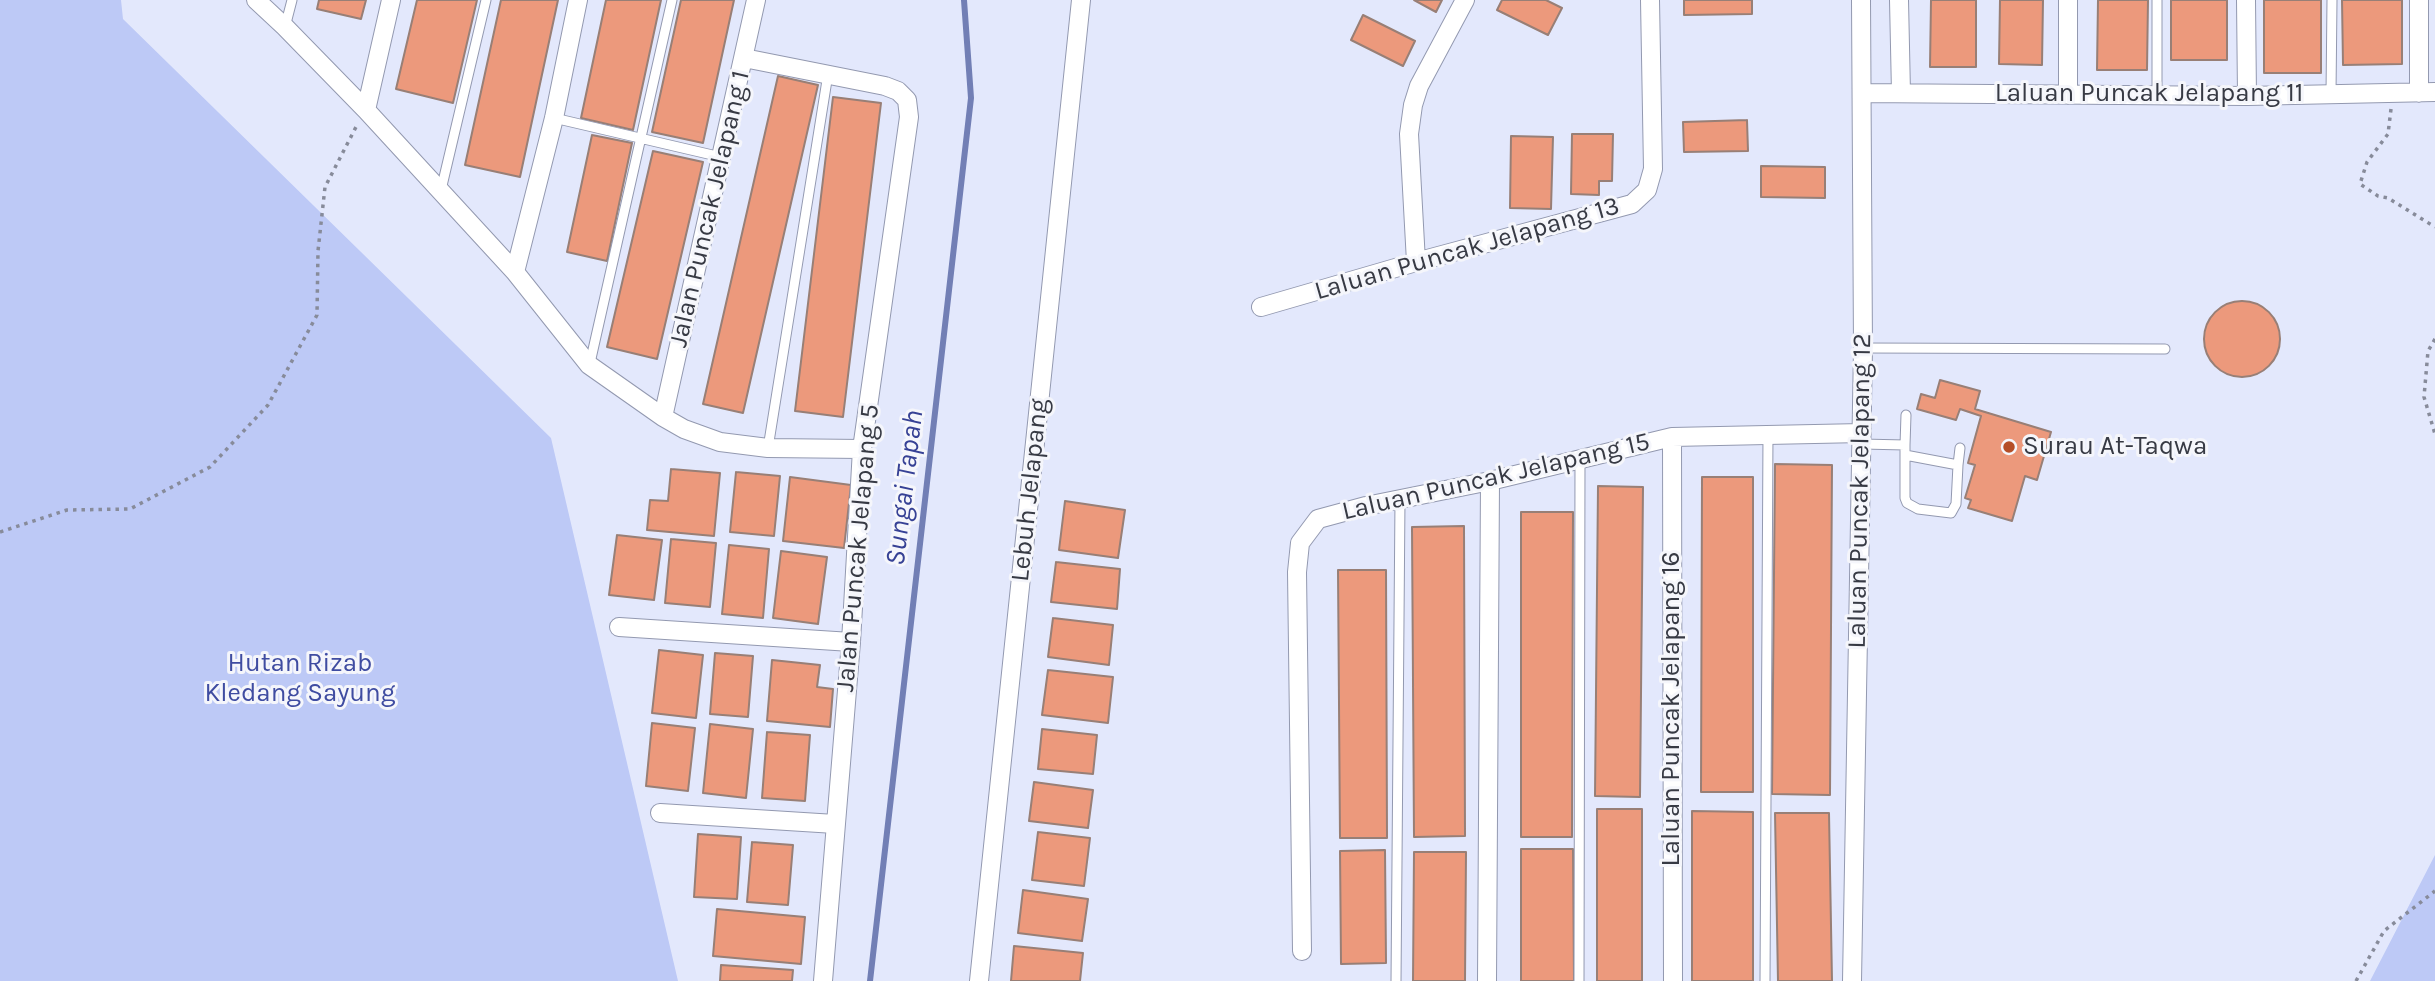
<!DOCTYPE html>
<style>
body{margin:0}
canvas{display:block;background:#e3e8fc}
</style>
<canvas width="2435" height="981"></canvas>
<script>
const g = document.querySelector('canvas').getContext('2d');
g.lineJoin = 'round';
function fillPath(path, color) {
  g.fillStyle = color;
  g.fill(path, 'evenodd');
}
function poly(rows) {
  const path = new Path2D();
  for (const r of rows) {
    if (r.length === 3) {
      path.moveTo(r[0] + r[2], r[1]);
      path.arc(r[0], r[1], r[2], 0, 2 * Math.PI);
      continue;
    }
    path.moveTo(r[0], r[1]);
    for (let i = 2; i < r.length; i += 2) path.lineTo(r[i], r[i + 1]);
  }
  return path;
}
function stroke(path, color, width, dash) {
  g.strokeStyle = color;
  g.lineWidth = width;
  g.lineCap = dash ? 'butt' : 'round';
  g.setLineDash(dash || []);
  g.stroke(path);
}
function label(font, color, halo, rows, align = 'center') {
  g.font = font + ' Karla,sans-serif';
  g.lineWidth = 6;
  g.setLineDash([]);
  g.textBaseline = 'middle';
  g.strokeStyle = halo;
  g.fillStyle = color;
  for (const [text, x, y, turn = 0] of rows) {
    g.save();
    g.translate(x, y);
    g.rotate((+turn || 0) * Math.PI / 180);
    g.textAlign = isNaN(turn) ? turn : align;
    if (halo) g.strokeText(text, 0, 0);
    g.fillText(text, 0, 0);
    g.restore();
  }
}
fillPath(poly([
 [0,0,121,0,123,19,551,438,678,981,0,981],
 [2435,855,2435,981,2370,981]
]), '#bdc9f6');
stroke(poly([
 [870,981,971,98,964,0]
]), '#727fb5', 6);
const building = poly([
 [319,0,366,0,361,19,317,9,319,0],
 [417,0,477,0,453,103,396,89,417,0],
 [501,0,558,0,520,177,465,165,501,0],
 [606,0,661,0,633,130,581,118,606,0],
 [681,0,734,0,703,143,652,132,681,0],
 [1414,0,1442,0,1436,12,1414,0],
 [1502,0,1546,0,1562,8,1548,35,1497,10,1502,0],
 [1684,0,1752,0,1752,14,1684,15,1684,0],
 [1931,0,1976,0,1976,67,1930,67,1931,0],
 [2000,0,2043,0,2042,65,1999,64,2000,0],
 [2098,0,2148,0,2147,70,2097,70,2098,0],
 [2171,0,2227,0,2227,60,2171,60,2171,0],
 [2264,0,2321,0,2321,73,2264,73,2264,0],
 [2342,0,2402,0,2402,64,2343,65,2342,0],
 [1363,15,1415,41,1403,66,1351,40,1363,15],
 [778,76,818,85,743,413,703,404,778,76],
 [833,97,881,103,843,417,795,411,833,97],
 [1747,120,1748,151,1684,152,1683,122,1747,120],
 [1572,134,1613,134,1612,181,1599,181,1599,195,1571,194,1572,134],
 [592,135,632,143,607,261,567,252,592,135],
 [1511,136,1553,137,1551,209,1510,208,1511,136],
 [653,151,703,162,657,359,607,347,653,151],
 [1761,166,1825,167,1825,198,1761,197,1761,166],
 [2242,339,38],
 [1940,380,1980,391,1975,409,2051,432,2037,480,2025,476,2012,521,1968,508,1971,500,1965,498,1975,465,1968,463,1981,416,1960,409,1956,420,1917,409,1921,394,1935,398,1940,380],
 [1775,464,1832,465,1830,795,1772,794,1775,464],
 [671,469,720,473,714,536,647,530,650,500,668,501,671,469],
 [736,472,780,476,774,536,730,532,736,472],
 [790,477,851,485,844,548,783,541,790,477],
 [1702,477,1753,477,1753,792,1701,792,1702,477],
 [1598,486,1643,487,1640,797,1595,796,1598,486],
 [1065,501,1125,510,1118,558,1059,550,1065,501],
 [1521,512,1573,512,1572,837,1521,837,1521,512],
 [1464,526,1465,836,1414,837,1412,527,1464,526],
 [617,535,662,540,654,600,609,595,617,535],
 [671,539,716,543,710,607,665,603,671,539],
 [729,545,769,549,763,618,722,614,729,545],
 [781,551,827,557,818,624,773,618,781,551],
 [1056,562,1120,569,1117,609,1051,602,1056,562],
 [1338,570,1386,570,1387,838,1340,838,1338,570],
 [1053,618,1113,625,1109,665,1048,657,1053,618],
 [659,650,703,655,696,718,652,713,659,650],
 [715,653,753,656,748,717,710,714,715,653],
 [772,660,820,665,817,687,833,689,830,727,767,721,772,660],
 [1048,670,1113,677,1108,723,1042,715,1048,670],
 [652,723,695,728,688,791,646,786,652,723],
 [710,724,753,729,746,798,703,793,710,724],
 [1042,729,1097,735,1093,774,1038,769,1042,729],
 [767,732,810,735,805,801,762,798,767,732],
 [1034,782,1093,790,1088,828,1029,821,1034,782],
 [1597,809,1642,809,1642,981,1597,981,1597,809],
 [1692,811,1753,812,1753,981,1692,981,1692,811],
 [1775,813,1829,813,1832,981,1778,981,1775,813],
 [1038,832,1090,838,1084,886,1032,880,1038,832],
 [698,834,741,837,737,899,694,897,698,834],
 [752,842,793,845,788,905,747,902,752,842],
 [1521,849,1573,849,1574,981,1521,981,1521,849],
 [1385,850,1386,963,1341,964,1340,851,1385,850],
 [1414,852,1466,852,1465,981,1413,981,1414,852],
 [1023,890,1088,899,1082,941,1018,933,1023,890],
 [717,909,805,917,801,964,713,956,717,909],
 [1014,946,1083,953,1080,981,1011,981,1014,946],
 [721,965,793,970,792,981,720,981,721,965]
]);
fillPath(building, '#ec997c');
stroke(building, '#987f76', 2);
const lane = poly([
 [285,27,292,0],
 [2331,94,2332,0],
 [2157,95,2157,0],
 [554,118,721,157],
 [441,190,486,0],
 [1863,348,2165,349],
 [590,363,672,0],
 [1862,444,1905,445,1906,415],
 [1905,445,1905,498,1907,503,1918,509,1951,513,1956,504,1958,465,1905,455],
 [768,448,828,74],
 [1958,465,1960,448],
 [1396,981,1400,500],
 [1579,981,1580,458],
 [1765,981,1768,434]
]);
const street = poly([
 [256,0,285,27,366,110,515,272,589,365,663,417,684,429,720,442,768,448,862,449],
 [1899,0,1901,93],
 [2246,0,2247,96],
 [744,58,885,86,898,91,907,100,909,117,862,449,851,642,823,981],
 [1863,93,2247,96,2435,92],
 [2419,93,2419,0],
 [2068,95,2068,0],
 [366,110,391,0],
 [1416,262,1409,134,1413,105,1419,86,1465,0],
 [515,272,554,118,578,0],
 [1261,307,1416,262,1632,204,1647,190,1653,169,1650,0],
 [663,417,756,0],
 [1672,437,1673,981],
 [619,627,851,642],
 [660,813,835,824],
 [1302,951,1297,572,1300,543,1318,519,1366,506,1490,481,1672,437,1862,433],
 [979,981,1081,0],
 [1487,981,1490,481],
 [1852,981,1863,348,1861,0]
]);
stroke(lane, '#9399b0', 11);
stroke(street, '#9399b0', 20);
stroke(poly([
 [2391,109,2388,134,2367,162,2360,184,2378,196,2388,198,2435,227],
 [2435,339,2428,351,2424,397,2435,434],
 [0,532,67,510,130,509,210,467,268,405,317,315,318,251,325,187,356,127],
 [2356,981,2384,931,2435,891]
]), '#878b9a', 3.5, [3.5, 5]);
stroke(lane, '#fff', 9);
stroke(street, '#fff', 18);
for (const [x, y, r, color] of [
 [2009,447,7,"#b54e27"]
]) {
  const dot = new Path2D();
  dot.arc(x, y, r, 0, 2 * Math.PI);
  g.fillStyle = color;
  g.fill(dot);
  stroke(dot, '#f5f6fb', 2.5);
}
label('26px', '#373a44', '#f5f6fb', [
 ["Laluan Puncak Jelapang 11",2149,94],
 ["Jalan Puncak Jelapang 1",710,209,-77],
 ["Laluan Puncak Jelapang 13",1467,249,-16],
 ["Laluan Puncak Jelapang 15",1496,477,-13],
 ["Lebuh Jelapang",1030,490,-84],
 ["Laluan Puncak Jelapang 12",1860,491,-89],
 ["Jalan Puncak Jelapang 5",858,548,-85],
 ["Laluan Puncak Jelapang 16",1672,709,-90]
]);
label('26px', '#373a44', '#f5f6fb', [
 ["Surau At-Taqwa",2023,447]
], 'left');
label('26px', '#3f4ca1', '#f5f6fb', [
 ["Hutan Rizab",300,664],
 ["Kledang Sayung",300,694]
]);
label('italic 28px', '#364195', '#f5f6fb', [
 ["Sungai Tapah",905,488,-83]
]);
</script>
